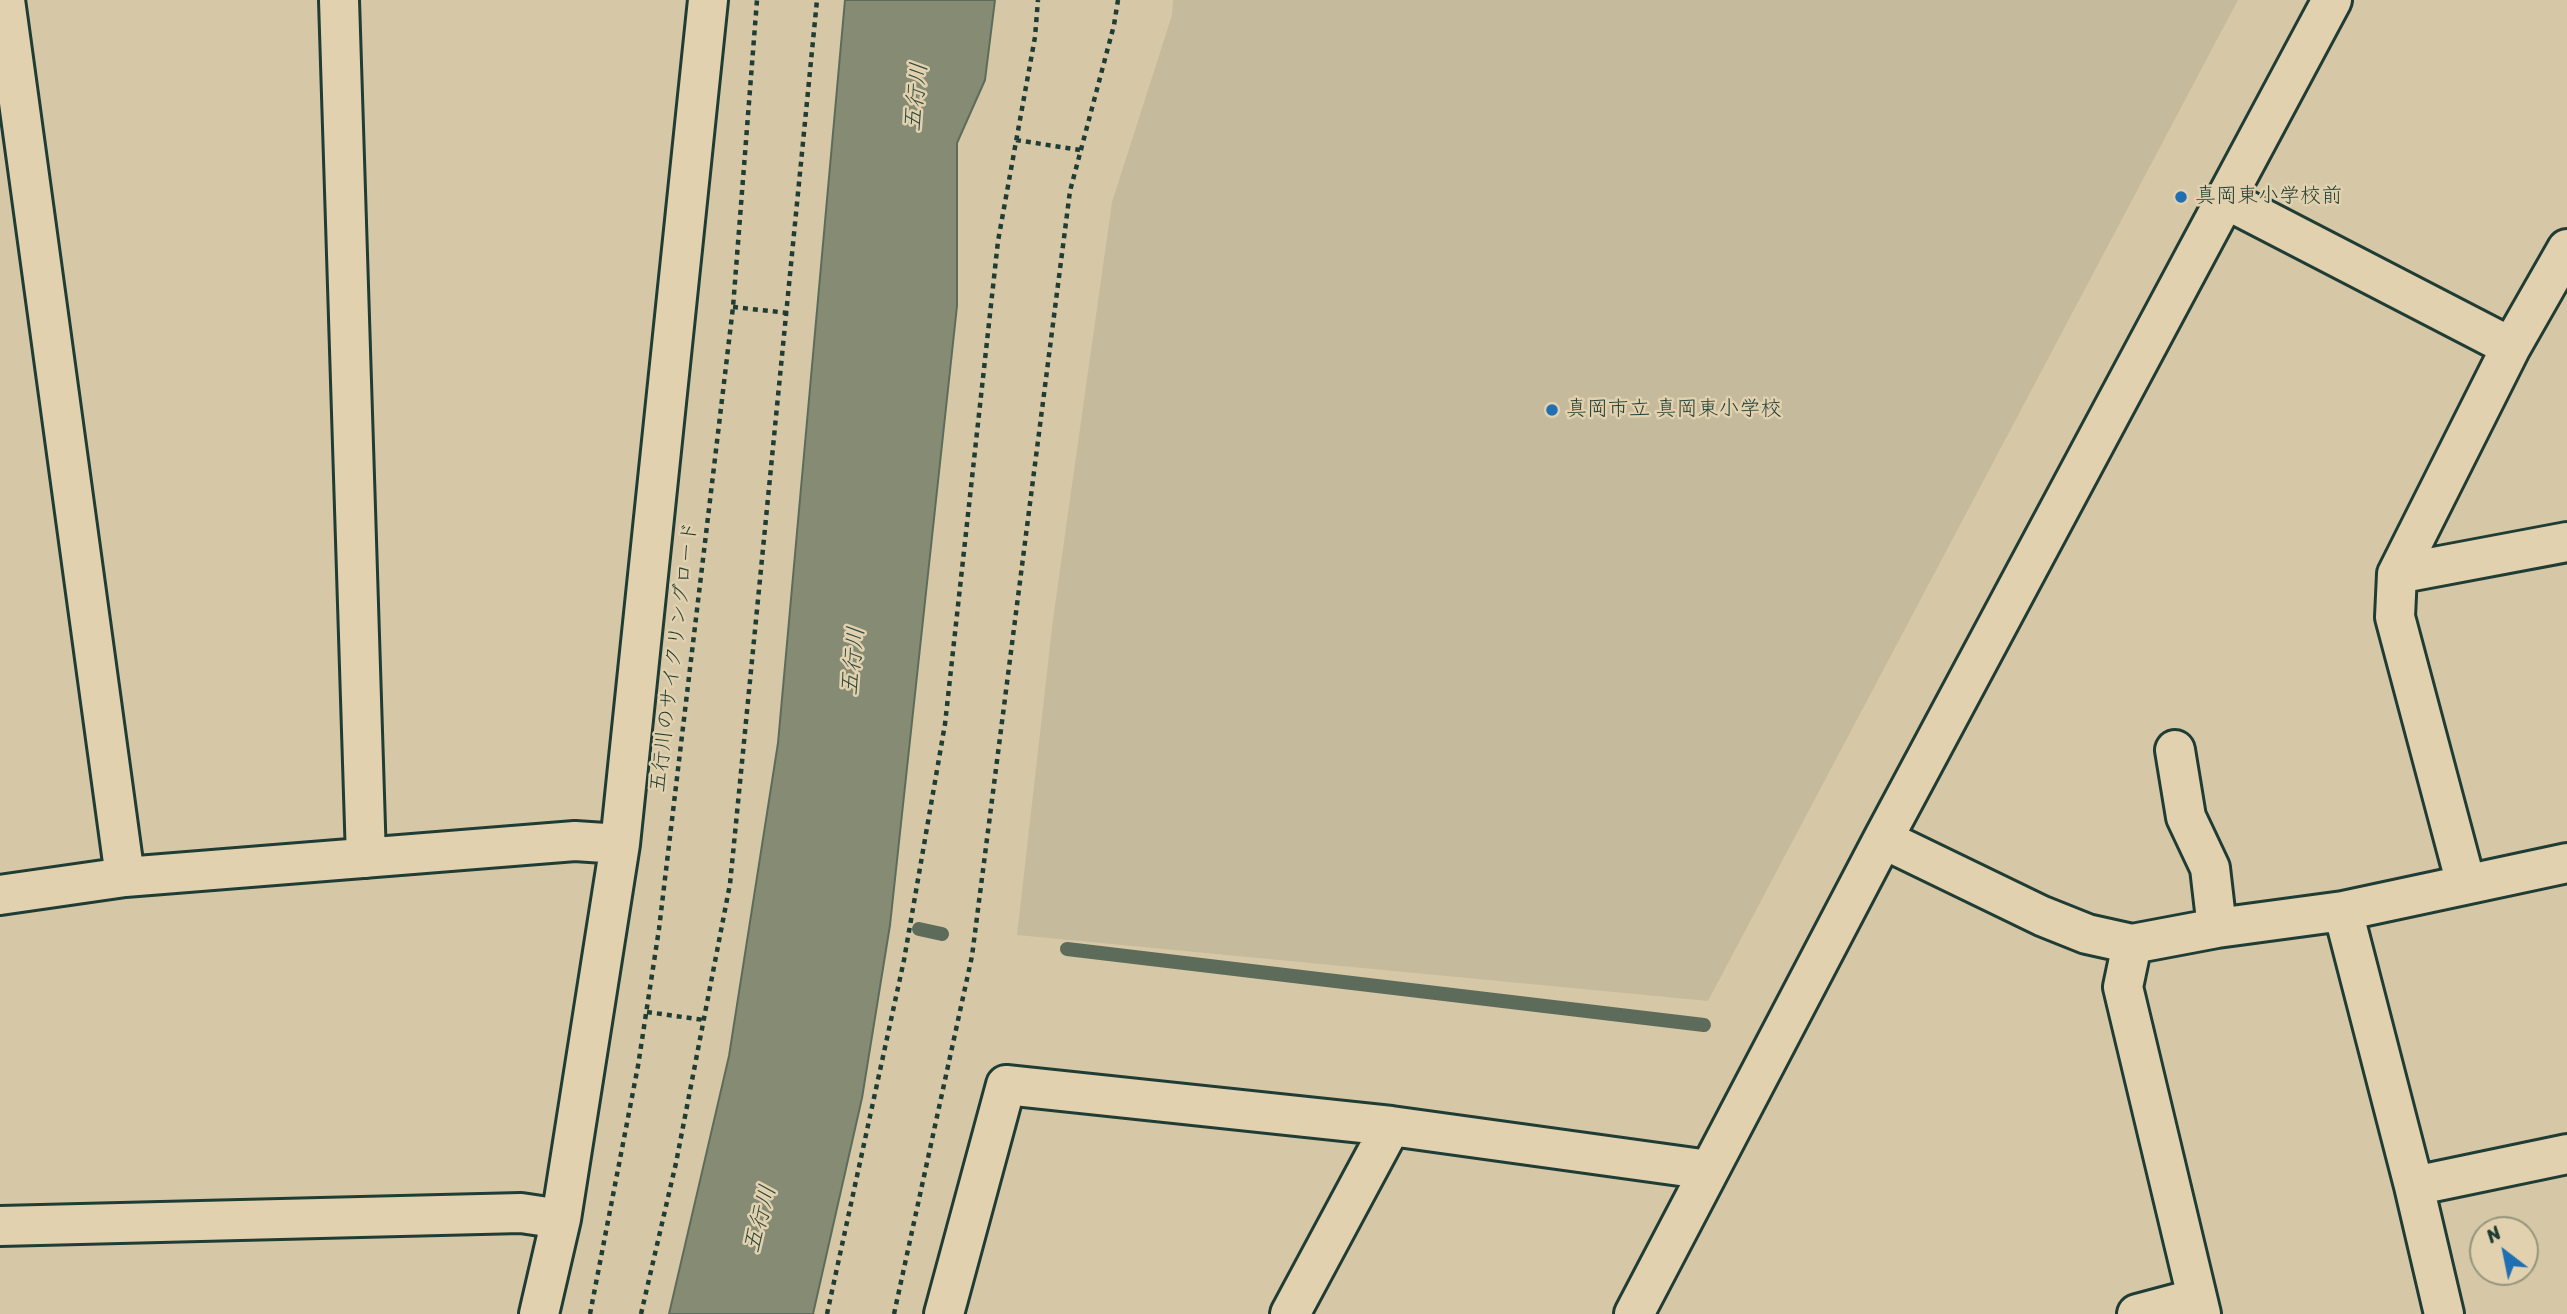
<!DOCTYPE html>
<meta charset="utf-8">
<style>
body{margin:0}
#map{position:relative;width:2567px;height:1314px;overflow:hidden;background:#d6c8a7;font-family:Sriracha,sans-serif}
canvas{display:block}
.north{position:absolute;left:2469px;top:1216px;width:70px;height:70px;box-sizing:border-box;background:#e2d1ae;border:2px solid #94967d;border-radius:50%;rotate:328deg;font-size:19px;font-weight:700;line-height:28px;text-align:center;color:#1f3d34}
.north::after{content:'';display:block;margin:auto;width:24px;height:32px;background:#1f6fb2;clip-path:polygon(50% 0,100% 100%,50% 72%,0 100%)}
</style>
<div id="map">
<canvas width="2567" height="1314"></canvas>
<div class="north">N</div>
</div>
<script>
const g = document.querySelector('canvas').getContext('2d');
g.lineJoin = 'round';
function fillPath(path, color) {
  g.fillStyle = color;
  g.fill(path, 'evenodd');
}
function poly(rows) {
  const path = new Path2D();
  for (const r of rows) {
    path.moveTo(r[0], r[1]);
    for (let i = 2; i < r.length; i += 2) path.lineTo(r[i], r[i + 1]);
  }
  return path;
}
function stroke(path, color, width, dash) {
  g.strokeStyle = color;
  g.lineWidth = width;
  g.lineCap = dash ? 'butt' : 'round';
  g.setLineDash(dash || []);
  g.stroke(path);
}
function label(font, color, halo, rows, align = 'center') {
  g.font = font + ' Sriracha,"Klee One",sans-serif';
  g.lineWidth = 5;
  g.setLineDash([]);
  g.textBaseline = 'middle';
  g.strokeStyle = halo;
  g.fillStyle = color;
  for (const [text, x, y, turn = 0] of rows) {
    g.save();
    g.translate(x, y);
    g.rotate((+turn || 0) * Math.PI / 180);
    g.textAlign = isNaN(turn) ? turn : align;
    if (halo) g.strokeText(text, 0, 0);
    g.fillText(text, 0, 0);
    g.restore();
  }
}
fillPath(poly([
 [1173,0,2238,0,1708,1001,1017,935,1053,619,1112,202,1172,15]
]), '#c5bb9c');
const water = poly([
 [845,0,995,0,985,80,957,143,957,306,890,925,862,1098,813,1314,669,1314,729,1056,778,743,845,0]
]);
fillPath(water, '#868b74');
stroke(water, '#5d6c5a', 2);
stroke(poly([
 [919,929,942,934],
 [1067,949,1704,1025]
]), '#5d6c5a', 14);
const minor = poly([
 [5,0,125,877],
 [339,0,366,858],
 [2225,199,2511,347],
 [2397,574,2567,542],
 [2175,750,2186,817,2210,868,2217,928],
 [1883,839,2042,916,2087,934,2132,944,2217,928,2343,911,2567,863],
 [2466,884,2395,617,2397,574,2511,347,2567,249],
 [0,895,125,877,575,841,620,844],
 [2343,911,2414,1186,2444,1314],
 [2132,944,2123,987,2201,1314],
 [2414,1186,2567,1154],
 [0,1226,521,1213,561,1219],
 [539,1314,561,1219,620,844,708,0],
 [944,1314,1006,1085,1391,1126,1709,1170],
 [1290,1314,1391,1126],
 [1634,1314,1883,839,2332,0],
 [2137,1314,2197,1298]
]);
stroke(minor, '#1f3d34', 44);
stroke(poly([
 [1016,140,1080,150],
 [733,307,788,313],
 [647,1012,704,1020],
 [590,1314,638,1066,659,929,733,307,757,0],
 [641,1314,676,1163,730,884,817,0],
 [827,1314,904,960,945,724,998,241,1035,37,1038,0],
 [894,1314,972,956,1070,191,1114,25,1118,0]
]), '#1f3d34', 4.5, [5, 5]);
stroke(minor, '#e2d1ae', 38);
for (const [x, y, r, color] of [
 [2181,197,7,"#1f6fb2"],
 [1552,410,7,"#1f6fb2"]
]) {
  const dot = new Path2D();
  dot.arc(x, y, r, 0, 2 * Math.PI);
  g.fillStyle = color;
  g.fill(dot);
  stroke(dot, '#e2d1ae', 2.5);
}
label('21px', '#1f3d34', '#e2d1ae', [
 ["真岡東小学校前",2195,197],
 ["真岡市立 真岡東小学校",1566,410]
], 'left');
label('21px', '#1f3d34', '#e2d1ae', [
 ["五行川のサイクリングロード",675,657,-83]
]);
label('italic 23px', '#2e493e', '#e2d1ae', [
 ["五行川",917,97,-84],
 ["五行川",854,661,-84],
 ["五行川",761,1219,-75]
]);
</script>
